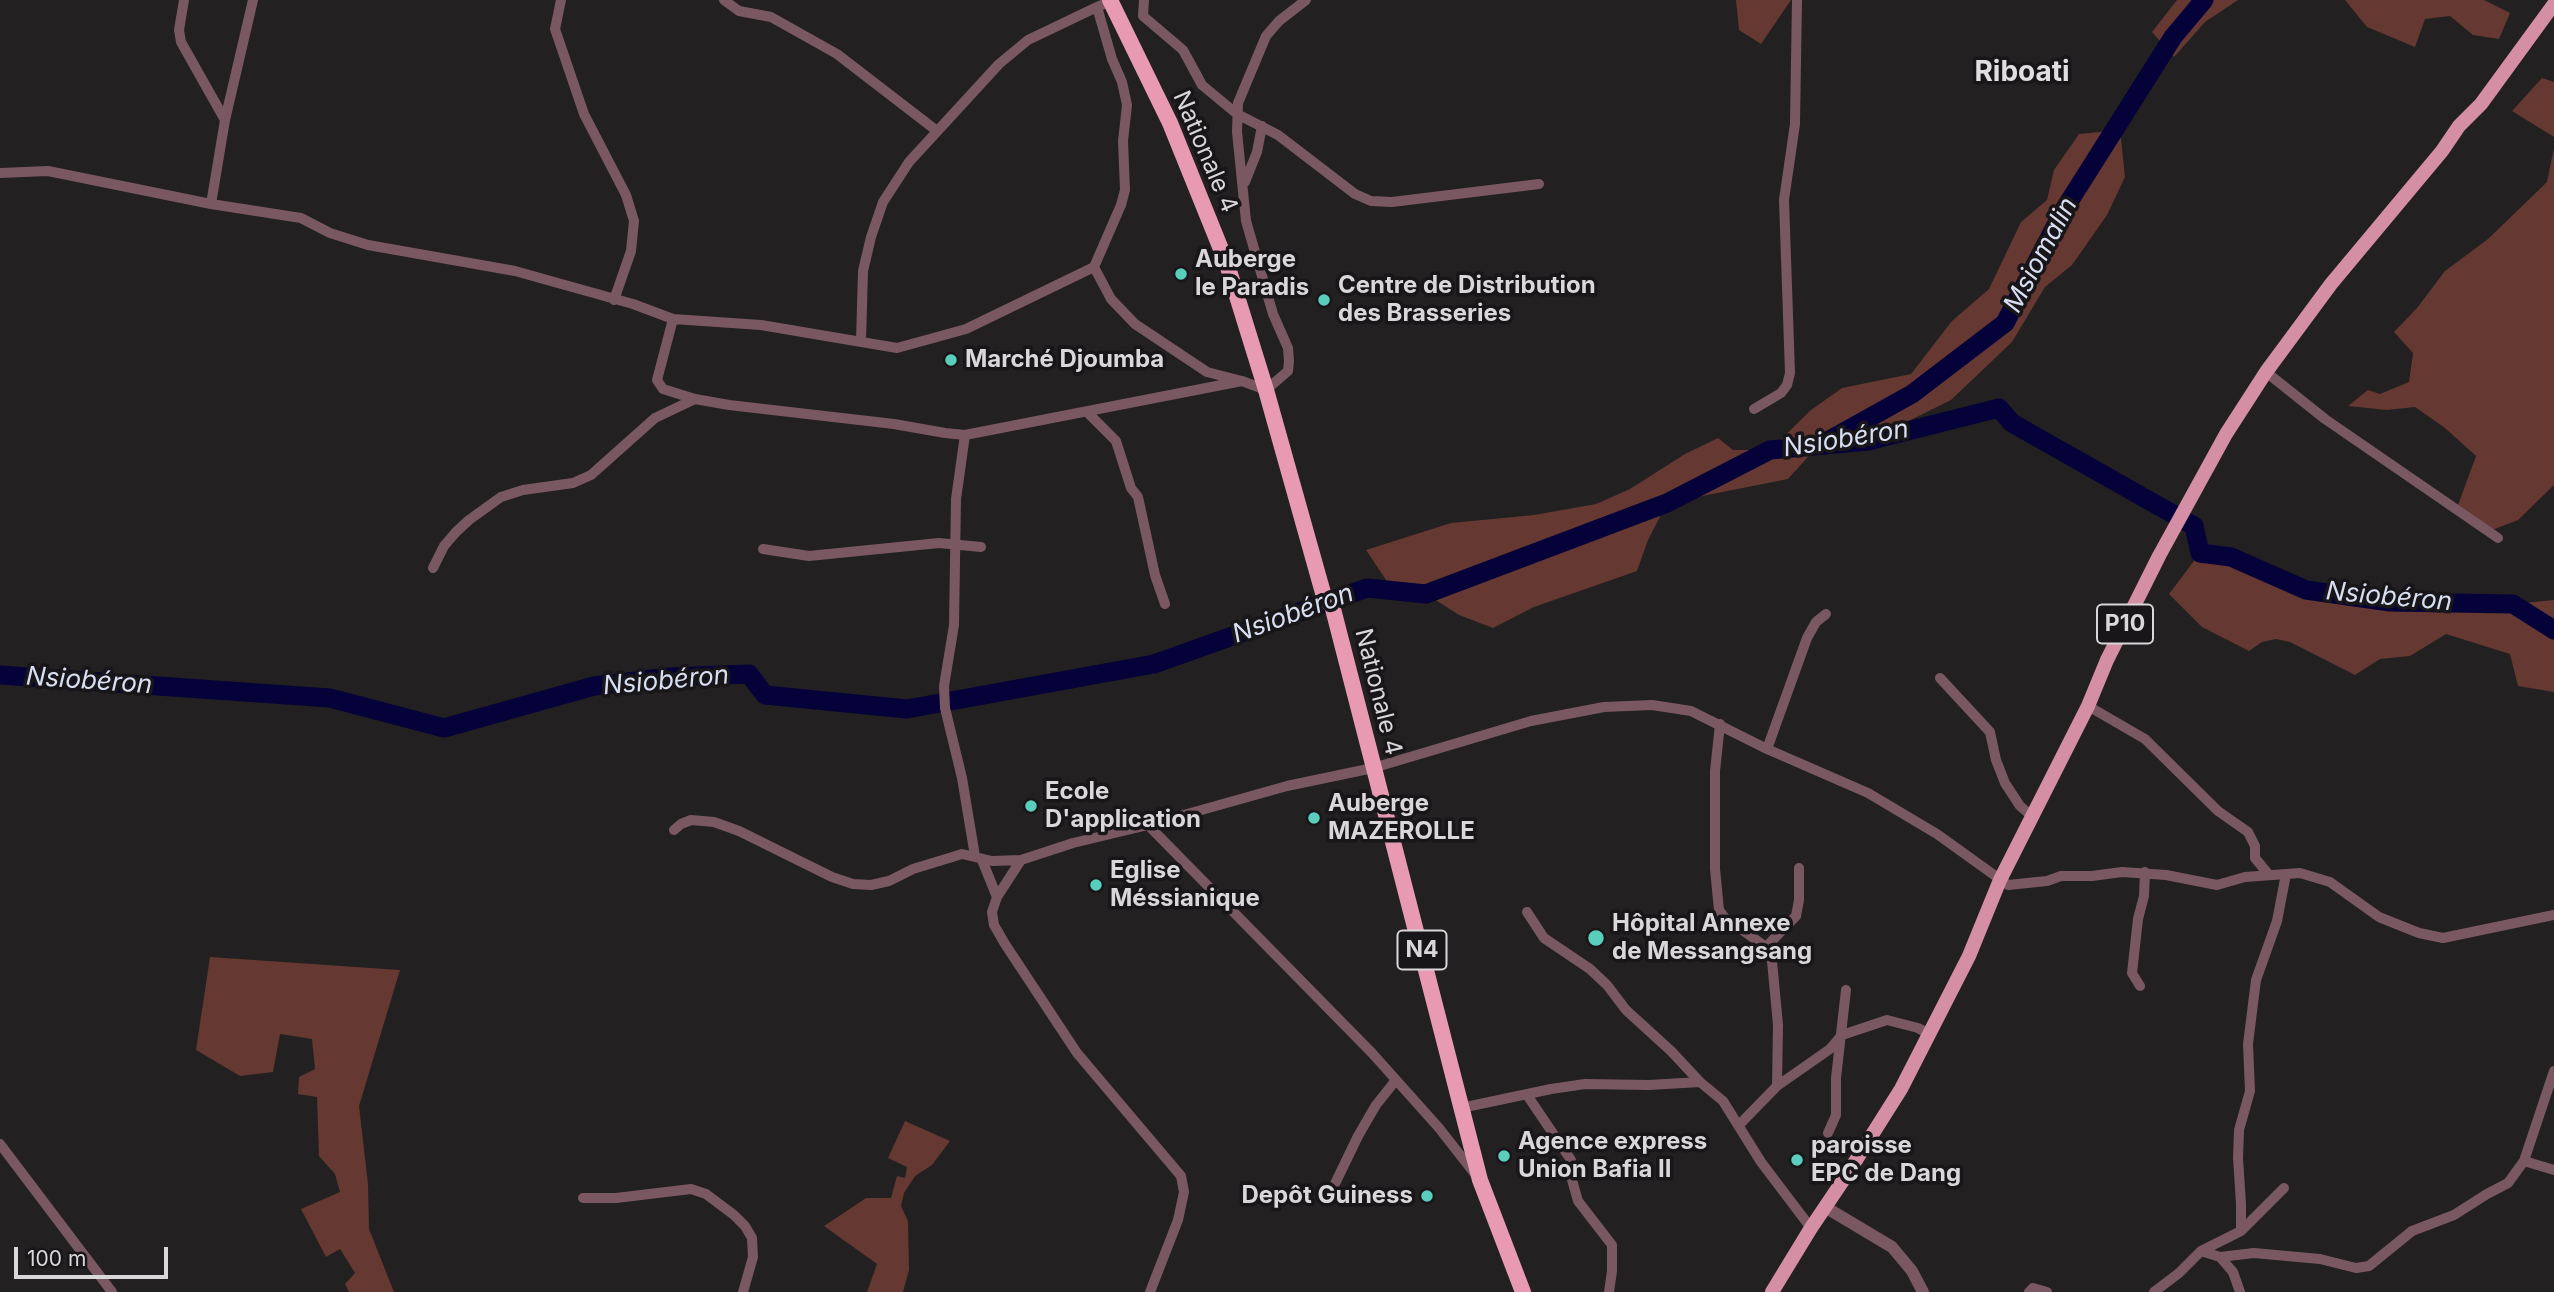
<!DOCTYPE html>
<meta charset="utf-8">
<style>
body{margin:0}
#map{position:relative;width:2554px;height:1292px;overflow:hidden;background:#222021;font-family:Inter,sans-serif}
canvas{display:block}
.scale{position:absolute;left:14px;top:1247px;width:154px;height:32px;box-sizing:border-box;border:4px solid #d9d7d9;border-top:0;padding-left:9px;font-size:21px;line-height:24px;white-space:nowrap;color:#d9d7d9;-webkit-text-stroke:5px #181618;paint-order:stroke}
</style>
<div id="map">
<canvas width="2554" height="1292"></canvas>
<div class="scale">100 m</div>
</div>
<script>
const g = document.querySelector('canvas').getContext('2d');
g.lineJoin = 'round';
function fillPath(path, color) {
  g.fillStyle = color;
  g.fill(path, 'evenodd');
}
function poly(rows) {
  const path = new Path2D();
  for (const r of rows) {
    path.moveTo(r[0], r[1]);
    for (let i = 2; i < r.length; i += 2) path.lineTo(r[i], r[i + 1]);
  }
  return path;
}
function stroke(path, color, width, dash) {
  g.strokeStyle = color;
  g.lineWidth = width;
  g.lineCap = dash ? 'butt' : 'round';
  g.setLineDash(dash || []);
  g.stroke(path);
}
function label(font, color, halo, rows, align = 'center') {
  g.font = font + ' Inter,sans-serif';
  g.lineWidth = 7;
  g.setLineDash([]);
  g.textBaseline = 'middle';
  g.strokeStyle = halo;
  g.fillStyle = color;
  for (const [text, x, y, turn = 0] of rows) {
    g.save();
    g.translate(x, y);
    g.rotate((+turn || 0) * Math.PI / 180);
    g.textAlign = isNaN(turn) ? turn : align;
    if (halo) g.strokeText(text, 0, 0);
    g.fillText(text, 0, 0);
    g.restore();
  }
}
fillPath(poly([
 [1736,0,1791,0,1761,44,1739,30],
 [2177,0,2238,0,2205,22,2174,57,2152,32],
 [2345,0,2484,0,2510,13,2499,39,2473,35,2450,16,2425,19,2415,47,2367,27],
 [2542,78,2554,82,2554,137,2512,111],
 [2120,130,2125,177,2107,215,2072,265,2045,287,2012,342,1951,400,1868,441,1816,448,1788,479,1667,503,1648,540,1637,571,1534,607,1493,628,1459,615,1426,594,1400,601,1366,550,1451,523,1534,515,1596,504,1630,489,1685,454,1718,438,1733,450,1770,450,1811,410,1842,388,1911,374,1952,321,1989,289,2021,222,2047,200,2054,170,2079,134],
 [2554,148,2554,485,2518,520,2492,530,2458,505,2476,456,2445,428,2415,407,2387,410,2348,406,2368,390,2380,394,2409,382,2413,353,2394,332,2417,308,2445,271,2488,239,2547,182],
 [2200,553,2231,557,2306,590,2349,606,2390,602,2513,604,2554,600,2554,692,2518,686,2510,654,2446,634,2410,656,2380,659,2355,675,2290,642,2276,639,2262,642,2249,651,2202,627,2169,594],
 [210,957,400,970,359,1106,368,1184,369,1229,394,1292,349,1292,345,1284,355,1273,340,1249,326,1257,301,1209,340,1192,335,1174,319,1156,317,1097,298,1094,299,1077,315,1069,312,1039,280,1034,273,1072,240,1076,196,1050],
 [905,1121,950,1141,932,1165,915,1176,904,1193,901,1206,908,1221,909,1270,903,1292,867,1292,877,1264,824,1226,866,1198,891,1198,897,1176,905,1178,907,1167,888,1158]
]), '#653831');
stroke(poly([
 [1824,443,1912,394,2005,323,2065,208,2173,37,2204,0],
 [0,675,330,698,444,728,594,686,669,677,749,674,765,695,907,709,1154,664,1367,588,1426,594,1667,503,1770,450,1868,441,1999,408,2012,423,2194,526,2200,553,2231,557,2306,590,2390,602,2513,604,2554,630]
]), '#050139', 19);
stroke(poly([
 [184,0,179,30,181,42,225,120],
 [561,0,555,29,584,114,626,195,634,221,631,251,614,300],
 [724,0,739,11,771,17,837,54,937,131],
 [1144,0,1143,16,1183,50,1202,85,1237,114,1278,135,1355,194,1371,201,1392,202,1539,184],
 [0,173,48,171,211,204,301,218,330,233,368,245,515,271,633,304,673,319,761,325,897,348,966,329,1094,267,1121,205,1125,190,1123,141,1127,105,1122,82,1112,59,1097,7,1111,1],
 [1245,182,1257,152,1262,126],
 [211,204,225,120,253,0],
 [673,319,657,380,663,389,695,399,729,405,894,424,945,433,965,435,1242,381,1207,372,1135,324,1111,299,1094,267],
 [861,341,863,271,871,237,883,202,909,162,999,64,1028,40,1097,7],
 [2266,372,2325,419,2498,538],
 [1242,381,1266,390,1288,371,1289,361,1288,348,1273,314,1246,221,1237,132,1238,103,1266,36,1279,21,1306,0],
 [1754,409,1781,393,1787,385,1790,373,1784,200,1795,124,1797,0],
 [1087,412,1116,441,1131,488,1138,497,1155,575,1165,604],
 [965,435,956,499,954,625,944,686,945,708,962,778,975,856],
 [763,549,809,556,939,543,981,547],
 [433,568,444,546,456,532,469,520,501,497,523,490,573,483,591,475,655,418,695,399],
 [1940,678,1990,732,1996,760,2005,783,2020,806,2033,817],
 [2088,706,2145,739,2218,811,2248,832,2255,846,2255,858,2269,875],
 [1720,724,1715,771,1715,869,1719,910,1724,917,1766,947,1772,961,1778,1025,1777,1086],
 [1767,749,1807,638,1816,622,1826,614],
 [1148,825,1287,786,1373,768,1531,721,1604,707,1652,705,1691,711,1767,749,1868,793,1937,834,2008,885,2047,881,2061,876,2092,876,2122,872,2166,875,2217,885,2245,877,2300,873,2330,882,2379,917,2419,933,2443,938,2554,915],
 [674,830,681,824,691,820,714,822,739,831,832,877,853,884,871,885,889,881,913,869,962,854,992,861,1021,860,1073,843,1148,825,1372,1053,1439,1128,1475,1174],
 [982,860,997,897],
 [1021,860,997,897,992,912,994,925,1005,944,1077,1053,1181,1176,1184,1192,1178,1220,1150,1292],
 [1527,912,1544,938,1590,969,1607,985,1626,1010,1671,1051,1700,1082,1723,1101,1761,1162,1811,1228],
 [1766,947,1796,916,1799,900,1799,868],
 [2140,986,2132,973,2138,919,2144,896,2145,872],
 [1527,1095,1571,1160,1572,1180,1578,1201,1612,1245,1612,1271,1609,1292],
 [1461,1108,1551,1089,1585,1084,1649,1085,1700,1082],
 [1739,1125,1777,1086,1830,1049,1842,1035,1887,1020,1918,1028,1929,1034],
 [1828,1133,1836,1115,1836,1078,1846,990],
 [0,1144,112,1292],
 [2524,1161,2554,1170],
 [1331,1192,1358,1136,1376,1105,1396,1080],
 [583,1198,616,1198,691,1189,706,1194,734,1215,745,1226,752,1238,753,1257,743,1292],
 [2241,1231,2241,1204,2238,1158,2239,1130,2250,1091,2248,1044,2256,980,2277,921,2286,874],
 [2201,1251,2220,1257,2233,1272,2240,1292],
 [2220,1257,2254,1253,2320,1259,2356,1268,2369,1266,2412,1231,2454,1215,2487,1194,2508,1183,2524,1161,2554,1071],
 [2029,1292,2033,1288,2047,1292],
 [2154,1292,2179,1273,2201,1251,2241,1231,2284,1188]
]), '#7a5862', 10);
stroke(poly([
 [1825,1207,1892,1247,1912,1271,1923,1292]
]), '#7a5862', 12);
stroke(poly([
 [1772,1292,1811,1228,1846,1176,1901,1089,1969,956,2000,880,2088,706,2107,660,2159,556,2226,434,2266,372,2331,284,2442,151,2459,126,2481,104,2554,4]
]), '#d58fa4', 14);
stroke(poly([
 [1110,0,1170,123,1227,264,1266,390,1325,600,1332,605,1480,1180,1523,1292]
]), '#e79ab2', 16);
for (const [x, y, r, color] of [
 [1181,274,7,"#5acebd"],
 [1324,300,7,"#5acebd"],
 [951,360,7,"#5acebd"],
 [1031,806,7,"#5acebd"],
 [1314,818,7,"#5acebd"],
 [1096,885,7,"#5acebd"],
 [1596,938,9,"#5acebd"],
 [1504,1156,7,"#5acebd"],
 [1797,1160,7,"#5acebd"],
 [1427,1196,7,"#5acebd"]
]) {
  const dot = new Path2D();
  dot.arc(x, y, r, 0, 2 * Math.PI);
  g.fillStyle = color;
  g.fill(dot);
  stroke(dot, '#181618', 2.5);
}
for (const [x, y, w] of [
 [2125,624,56],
 [1422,950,49]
]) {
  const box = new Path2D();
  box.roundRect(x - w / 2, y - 19.5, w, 39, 5);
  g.fillStyle = '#181618';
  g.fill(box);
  stroke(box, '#d9d7d9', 2);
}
label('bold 23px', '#d9d7d9', null, [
 ["P10",2125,624],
 ["N4",1422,950]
]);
label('24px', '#d9d7d9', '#181618', [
 ["Nationale 4",1205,152,67],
 ["Nationale 4",1378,692,76]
]);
label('bold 24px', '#d9d7d9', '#181618', [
 ["Auberge",1195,260],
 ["le Paradis",1195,288],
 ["Centre de Distribution",1338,286],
 ["des Brasseries",1338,314],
 ["Marché Djoumba",965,360],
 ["Ecole",1045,792],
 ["D'application",1045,820],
 ["Auberge",1328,804],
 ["MAZEROLLE",1328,832],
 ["Eglise",1110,871],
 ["Méssianique",1110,899],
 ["Hôpital Annexe",1612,924],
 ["de Messangsang",1612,952],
 ["Agence express",1518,1142],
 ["Union Bafia II",1518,1170],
 ["paroisse",1811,1146],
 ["EPC de Dang",1811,1174],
 ["Depôt Guiness",1413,1196,"right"]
], 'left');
label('italic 26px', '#d8dff2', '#181618', [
 ["Msiomalin",2041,255,-62],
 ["Nsiobéron",1846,439,-9],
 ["Nsiobéron",2389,597,5],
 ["Nsiobéron",1293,614,-20],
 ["Nsiobéron",89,681,4],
 ["Nsiobéron",666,681,-5]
]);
label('bold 28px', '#e1dee1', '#181618', [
 ["Riboati",2022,73]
]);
</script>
